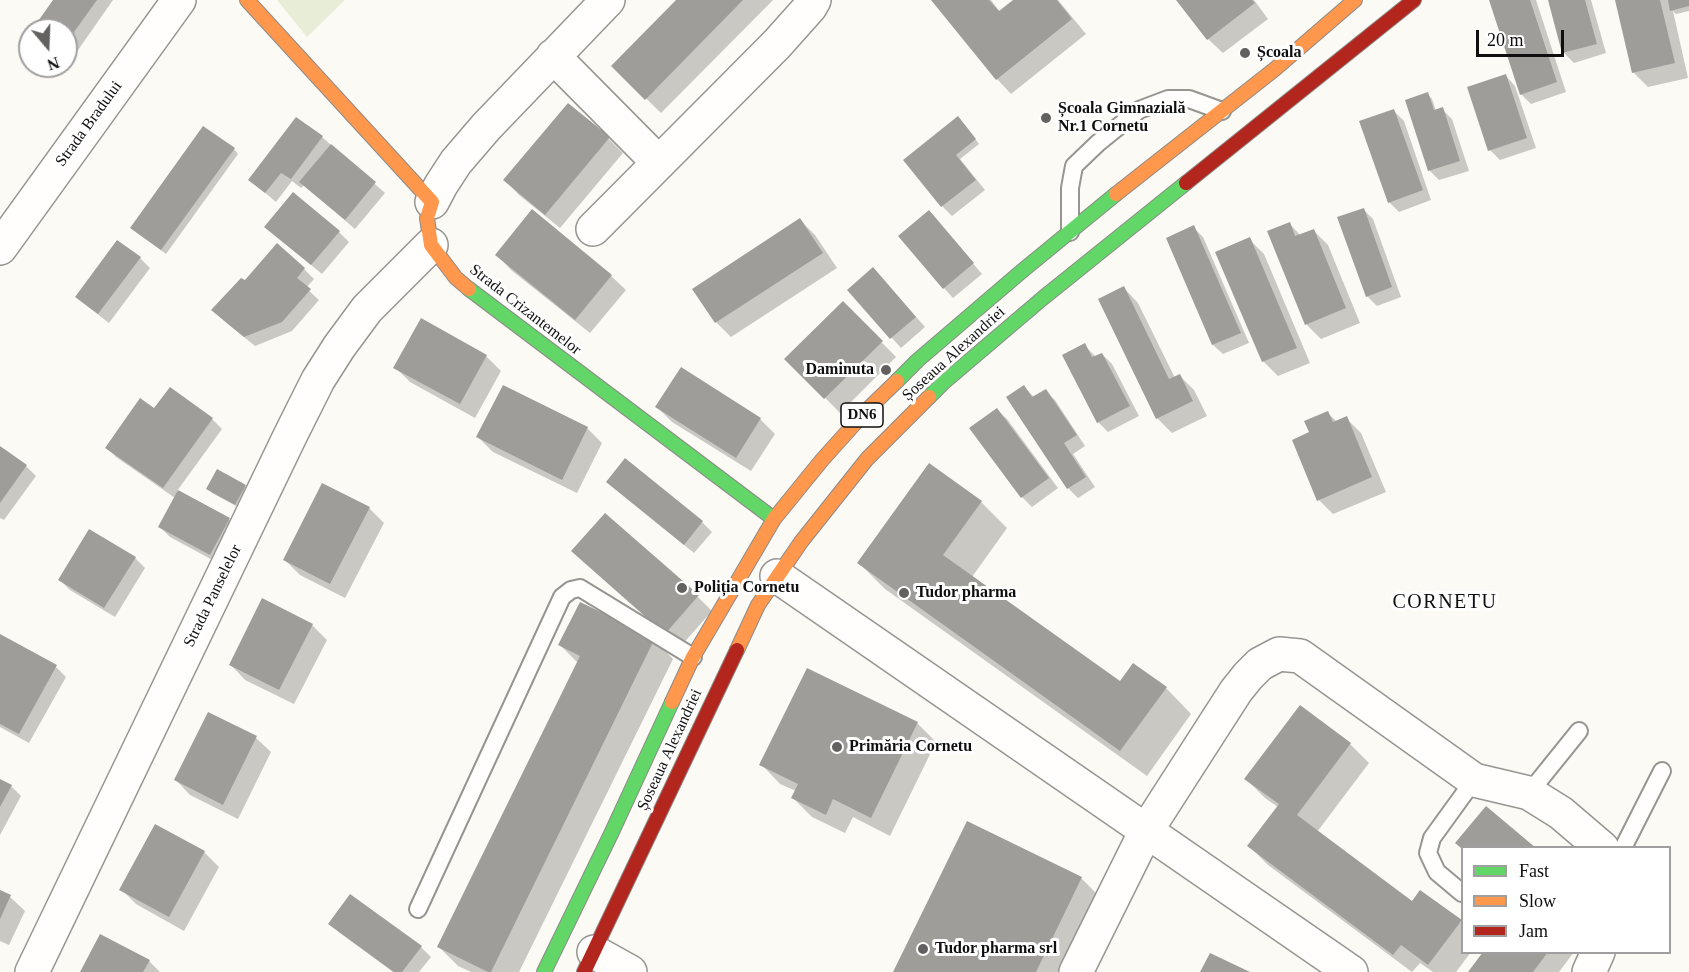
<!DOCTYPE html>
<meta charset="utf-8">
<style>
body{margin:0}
#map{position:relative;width:1689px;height:972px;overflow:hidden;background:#fcfaf4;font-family:"Times New Roman",serif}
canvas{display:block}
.legend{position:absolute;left:1461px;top:846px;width:210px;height:108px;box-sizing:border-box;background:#fff;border:2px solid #9f9f9f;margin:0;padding:8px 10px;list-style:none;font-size:18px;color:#0f0f0f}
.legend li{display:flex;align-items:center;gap:12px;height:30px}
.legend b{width:30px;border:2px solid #9f9f9f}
.north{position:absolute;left:18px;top:18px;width:60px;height:60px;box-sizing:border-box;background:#fff;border:2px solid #9f9f9f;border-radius:50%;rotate:161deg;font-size:16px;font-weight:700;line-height:24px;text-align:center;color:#0f0f0f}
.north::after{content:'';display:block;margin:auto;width:21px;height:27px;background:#62615f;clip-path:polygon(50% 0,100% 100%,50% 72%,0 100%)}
.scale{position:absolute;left:1476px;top:30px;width:88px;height:27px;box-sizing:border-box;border:3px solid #0f0f0f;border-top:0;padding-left:8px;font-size:18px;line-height:21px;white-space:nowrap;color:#0f0f0f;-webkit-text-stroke:4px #fff;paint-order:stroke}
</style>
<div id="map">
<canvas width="1689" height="972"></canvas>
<ul class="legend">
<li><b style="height:8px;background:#63d668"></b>Fast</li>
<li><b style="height:8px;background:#ff974d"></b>Slow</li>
<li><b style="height:8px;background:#b3261e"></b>Jam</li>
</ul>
<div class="north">N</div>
<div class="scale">20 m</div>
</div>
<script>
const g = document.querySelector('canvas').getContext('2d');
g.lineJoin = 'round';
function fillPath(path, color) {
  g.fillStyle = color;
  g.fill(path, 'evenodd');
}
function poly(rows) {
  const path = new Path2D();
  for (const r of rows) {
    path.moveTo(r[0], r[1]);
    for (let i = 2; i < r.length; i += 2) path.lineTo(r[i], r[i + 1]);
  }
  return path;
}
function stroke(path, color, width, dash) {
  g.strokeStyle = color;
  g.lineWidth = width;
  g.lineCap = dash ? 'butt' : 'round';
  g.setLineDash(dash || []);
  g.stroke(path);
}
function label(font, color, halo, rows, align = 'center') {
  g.font = font + ' "Times New Roman",serif';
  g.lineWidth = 6;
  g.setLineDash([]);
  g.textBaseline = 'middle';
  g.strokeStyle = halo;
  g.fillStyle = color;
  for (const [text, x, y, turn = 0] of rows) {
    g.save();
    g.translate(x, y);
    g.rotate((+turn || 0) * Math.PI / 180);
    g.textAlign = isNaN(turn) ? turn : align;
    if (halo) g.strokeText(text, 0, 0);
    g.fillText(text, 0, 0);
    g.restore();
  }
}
fillPath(poly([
 [277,0,345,0,307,37]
]), '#e7edd7');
fillPath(poly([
 [55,0,113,0,76,53,66,46,66,30,44,30,38,24],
 [678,0,773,0,661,113,613,66],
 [933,0,991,0,1000,12,1015,0,1058,0,1086,34,1011,94,997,79],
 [1178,0,1254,0,1268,19,1223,53,1208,39],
 [1493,0,1536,0,1566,92,1531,104,1521,94],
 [1549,0,1591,0,1606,53,1574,63,1564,53],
 [1616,0,1689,0,1689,11,1676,14,1673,11,1688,78,1648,87,1633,72],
 [1506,76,1515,86,1536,148,1500,160,1490,150],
 [1428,94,1432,99,1436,111,1442,109,1452,119,1469,171,1439,180,1429,170],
 [1394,111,1404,121,1431,200,1399,212,1389,202],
 [297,119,322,137,385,193,355,229,304,185,301,188,292,181,276,202,250,180],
 [962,122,979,144,960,159,985,190,952,216,942,206,905,160],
 [609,139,623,153,560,228,519,195,505,180],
 [234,149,238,154,166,254,136,232],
 [1363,209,1373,219,1401,297,1377,306,1367,296],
 [929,212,982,274,953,298,944,288],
 [800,220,815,235,837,268,731,337,716,322],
 [1289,223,1301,236,1314,231,1328,245,1360,323,1321,339,1306,324],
 [1193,227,1203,237,1249,343,1223,354,1213,345,1168,238],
 [339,232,349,242,322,274,276,236],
 [1249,239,1264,254,1310,363,1278,376,1263,361],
 [497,255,611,276,626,290,590,333,511,270],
 [140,258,150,268,109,323,87,306,77,296],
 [304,269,314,279,306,288,319,300,292,331,255,346,223,320,245,282],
 [883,279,925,327,901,348,849,290],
 [1124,288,1138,303,1175,378,1180,376,1194,390,1207,416,1172,433,1157,418],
 [843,303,896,357,840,413,787,359],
 [421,320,486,356,501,371,475,418,410,382,395,367],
 [1084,345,1096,357,1102,354,1112,364,1139,416,1108,432,1098,422],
 [1024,387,1035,398,1045,391,1055,400,1085,446,1073,454,1095,487,1078,498,1068,488],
 [657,407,760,419,775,434,751,471,672,422],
 [155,410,212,419,222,429,177,491,229,520,239,530,220,564,170,537,160,527,175,498,116,457,107,448],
 [997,410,1007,419,1058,488,1032,507,1022,497],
 [1328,413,1337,422,1346,418,1361,433,1386,492,1333,514,1319,500,1311,433],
 [587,428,602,443,577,493,493,452,478,437],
 [0,448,26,466,36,476,4,520,0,518],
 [626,460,702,522,712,532,694,553,618,491],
 [217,471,245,486,250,491,240,508,212,493,208,488],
 [981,502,1007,528,972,577,1120,683,1166,688,1191,714,1147,776,885,589,859,563],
 [369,508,384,523,345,598,300,575,285,560],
 [573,551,698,597,712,611,680,647],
 [135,558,145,568,115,617,70,590,60,580],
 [312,625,327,640,294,704,245,680,231,665],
 [0,639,56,667,66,677,29,743,0,727],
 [654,639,673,659,519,972,471,972,458,966,439,947,578,663,560,645],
 [209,714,256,738,271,752,238,819,190,795,176,780],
 [917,723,936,742,890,836,853,817,845,833,812,817,793,798,796,791,780,784,761,764],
 [1350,744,1369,763,1317,832,1412,903,1462,923,1462,952,1471,952,1456,972,1433,972,1420,963,1412,972,1268,865,1249,846,1278,807,1265,798,1246,779],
 [0,780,11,786,21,796,0,835],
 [156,826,204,852,219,867,184,931,136,904,121,889],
 [1081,878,1100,897,1064,972,895,972],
 [0,892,10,897,25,911,9,945,0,941],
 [330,924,421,947,431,957,419,972,393,972,340,933],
 [1484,952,1574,952,1559,972,1470,972],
 [149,961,160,972,82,972]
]), '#0003');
fillPath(poly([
 [53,0,97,0,66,43,66,30,45,30,36,24],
 [676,0,743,0,645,100,611,66],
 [931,0,989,0,999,11,1013,0,1057,0,1072,19,996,80],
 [1176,0,1252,0,1255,3,1207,40],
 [1489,0,1530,0,1557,82,1520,95],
 [1548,0,1585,0,1597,44,1562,53],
 [1615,0,1660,0,1675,63,1632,73],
 [1668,0,1689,0,1689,6,1670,11],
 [1506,74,1527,138,1488,151,1467,87],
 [1428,92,1434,110,1443,107,1460,161,1428,171,1405,100],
 [568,103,610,137,545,215,503,180],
 [1394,109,1423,190,1388,203,1359,121],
 [958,116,976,139,956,155,976,180,941,207,903,160],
 [296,117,323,136,291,179,281,173,265,193,248,180],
 [203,126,235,148,161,250,130,228],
 [331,144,376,182,345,220,299,182],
 [293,192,340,231,311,265,264,227],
 [1364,208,1392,287,1366,297,1337,217],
 [532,209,612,275,575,320,495,255],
 [929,210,974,263,943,289,898,236],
 [800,218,823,253,715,323,692,289],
 [1290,222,1295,236,1314,229,1346,308,1305,325,1267,231],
 [1194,225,1241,333,1212,345,1166,238],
 [1250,237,1297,348,1262,362,1215,252],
 [117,240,141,257,98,314,75,297],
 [277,243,305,268,297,278,311,289,282,322,244,337,211,310,241,278,245,280],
 [873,267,916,317,890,339,847,290],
 [1124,286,1169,379,1180,374,1193,401,1156,419,1098,299],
 [843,301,883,341,824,399,784,359],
 [421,318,487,355,460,404,393,368],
 [1085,343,1092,357,1102,353,1130,406,1097,423,1062,355],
 [681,367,761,418,736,458,655,407],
 [503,385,588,427,562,480,476,437],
 [1024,385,1032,397,1046,389,1077,435,1064,443,1086,477,1067,489,1006,397],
 [170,387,213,418,163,488,105,448,140,398,154,408],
 [997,408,1049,478,1021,498,969,428],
 [1328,411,1333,422,1347,416,1372,477,1317,501,1292,440,1309,432,1304,421],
 [0,446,27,465,0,503],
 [625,458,703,521,684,545,606,482],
 [929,463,982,501,943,555,1120,681,1133,663,1167,687,1120,751,857,563],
 [217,469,246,485,235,505,206,489],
 [322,483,370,507,330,584,283,560],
 [178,490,230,518,210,555,158,527],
 [605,513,699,595,665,634,571,551],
 [89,529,136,557,104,608,58,580],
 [262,598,313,624,279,690,229,665],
 [580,602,655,638,491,972,488,972,437,947,580,656,558,645],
 [0,634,57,665,19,734,0,724],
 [807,668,918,722,871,818,833,799,826,815,791,798,798,784,759,765],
 [1300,705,1351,743,1297,815,1412,901,1420,890,1462,920,1428,965,1401,945,1393,955,1247,846,1279,804,1244,779],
 [208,712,257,736,223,805,174,780],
 [0,779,12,785,0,807],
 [1486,806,1536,848,1461,848,1455,843],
 [967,821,1082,877,1036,972,893,972],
 [155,824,205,851,169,917,119,890],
 [0,890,11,895,0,919],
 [350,894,422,946,402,972,394,972,328,924],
 [100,934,150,960,143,972,80,972],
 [1483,952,1548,952,1533,972,1468,972],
 [1210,953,1250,972,1200,972]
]), '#9f9d99');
const lane = poly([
 [1070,232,1070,188,1074,166,1098,143,1139,110,1168,99,1189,99,1222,111],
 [1529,793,1579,731],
 [1623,848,1662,771],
 [1462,893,1437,872,1428,853,1432,838,1474,780],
 [418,909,562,597,571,590,580,588,693,657]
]);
const street = poly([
 [553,56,659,163],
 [432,202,441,185,456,162,486,127,608,0],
 [593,229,777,44,810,7,814,0],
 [0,248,179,0],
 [777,576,1351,972],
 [594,952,630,972],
 [32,972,290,436,318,380,339,347,367,309,431,245],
 [1076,972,1146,831,1236,691,1248,676,1260,664,1279,654,1300,656,1474,780,1529,793,1561,813,1602,848],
 [1589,972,1598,952]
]);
const fast = poly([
 [469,289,774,519],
 [897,381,918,360,1022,271,1116,194],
 [929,397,943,383,1043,298,1186,183],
 [544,972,611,834,672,702]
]);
const slow = poly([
 [247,0,432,202,427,218,431,245,456,278,469,289],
 [1116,194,1275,69,1355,0],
 [737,650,758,605,801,542,867,459,929,397],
 [672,702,693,657,774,519,822,460,866,411,897,381]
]);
const jam = poly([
 [1186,183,1414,0],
 [584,972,737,650]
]);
stroke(lane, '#969592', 20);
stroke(street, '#969592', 36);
stroke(fast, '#8c8b89', 16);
stroke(slow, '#8c8b89', 16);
stroke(jam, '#8c8b89', 16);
stroke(lane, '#fffefd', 16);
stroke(street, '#fffefd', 33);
stroke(fast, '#63d668', 14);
stroke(slow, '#ff974d', 14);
stroke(jam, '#b3261e', 14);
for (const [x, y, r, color] of [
 [1245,53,6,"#62615f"],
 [1046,118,6,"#62615f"],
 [886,370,6,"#62615f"],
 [682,588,6,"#62615f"],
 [904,593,6,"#62615f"],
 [837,747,6,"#62615f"],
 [923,949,6,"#62615f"]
]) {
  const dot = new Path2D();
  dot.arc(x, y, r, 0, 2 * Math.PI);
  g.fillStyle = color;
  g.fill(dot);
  stroke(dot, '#fff', 2);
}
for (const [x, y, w] of [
 [862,415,42]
]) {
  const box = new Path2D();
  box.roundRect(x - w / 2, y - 12, w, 24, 4.5);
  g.fillStyle = '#fff';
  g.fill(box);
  stroke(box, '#0f0f0f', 1.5);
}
label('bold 15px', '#0f0f0f', null, [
 ["DN6",862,415]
]);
label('bold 16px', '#0f0f0f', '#fff', [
 ["Școala",1257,53],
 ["Școala Gimnazială",1058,109],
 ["Nr.1 Cornetu",1058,127],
 ["Daminuta",874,370,"right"],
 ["Poliția Cornetu",694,588],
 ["Tudor pharma",916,593],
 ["Primăria Cornetu",849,747],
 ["Tudor pharma srl",935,949]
], 'left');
label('16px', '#0f0f0f', '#fff', [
 ["Strada Bradului",89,124,-54],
 ["Strada Crizantemelor",525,310,38],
 ["Șoseaua Alexandriei",954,354,-42],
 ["Strada Panselelor",213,596,-64],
 ["Șoseaua Alexandriei",670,750,-65]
]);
g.letterSpacing = '1.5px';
label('20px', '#0f0f0f', '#fff', [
 ["CORNETU",1445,603]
]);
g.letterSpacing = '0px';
</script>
